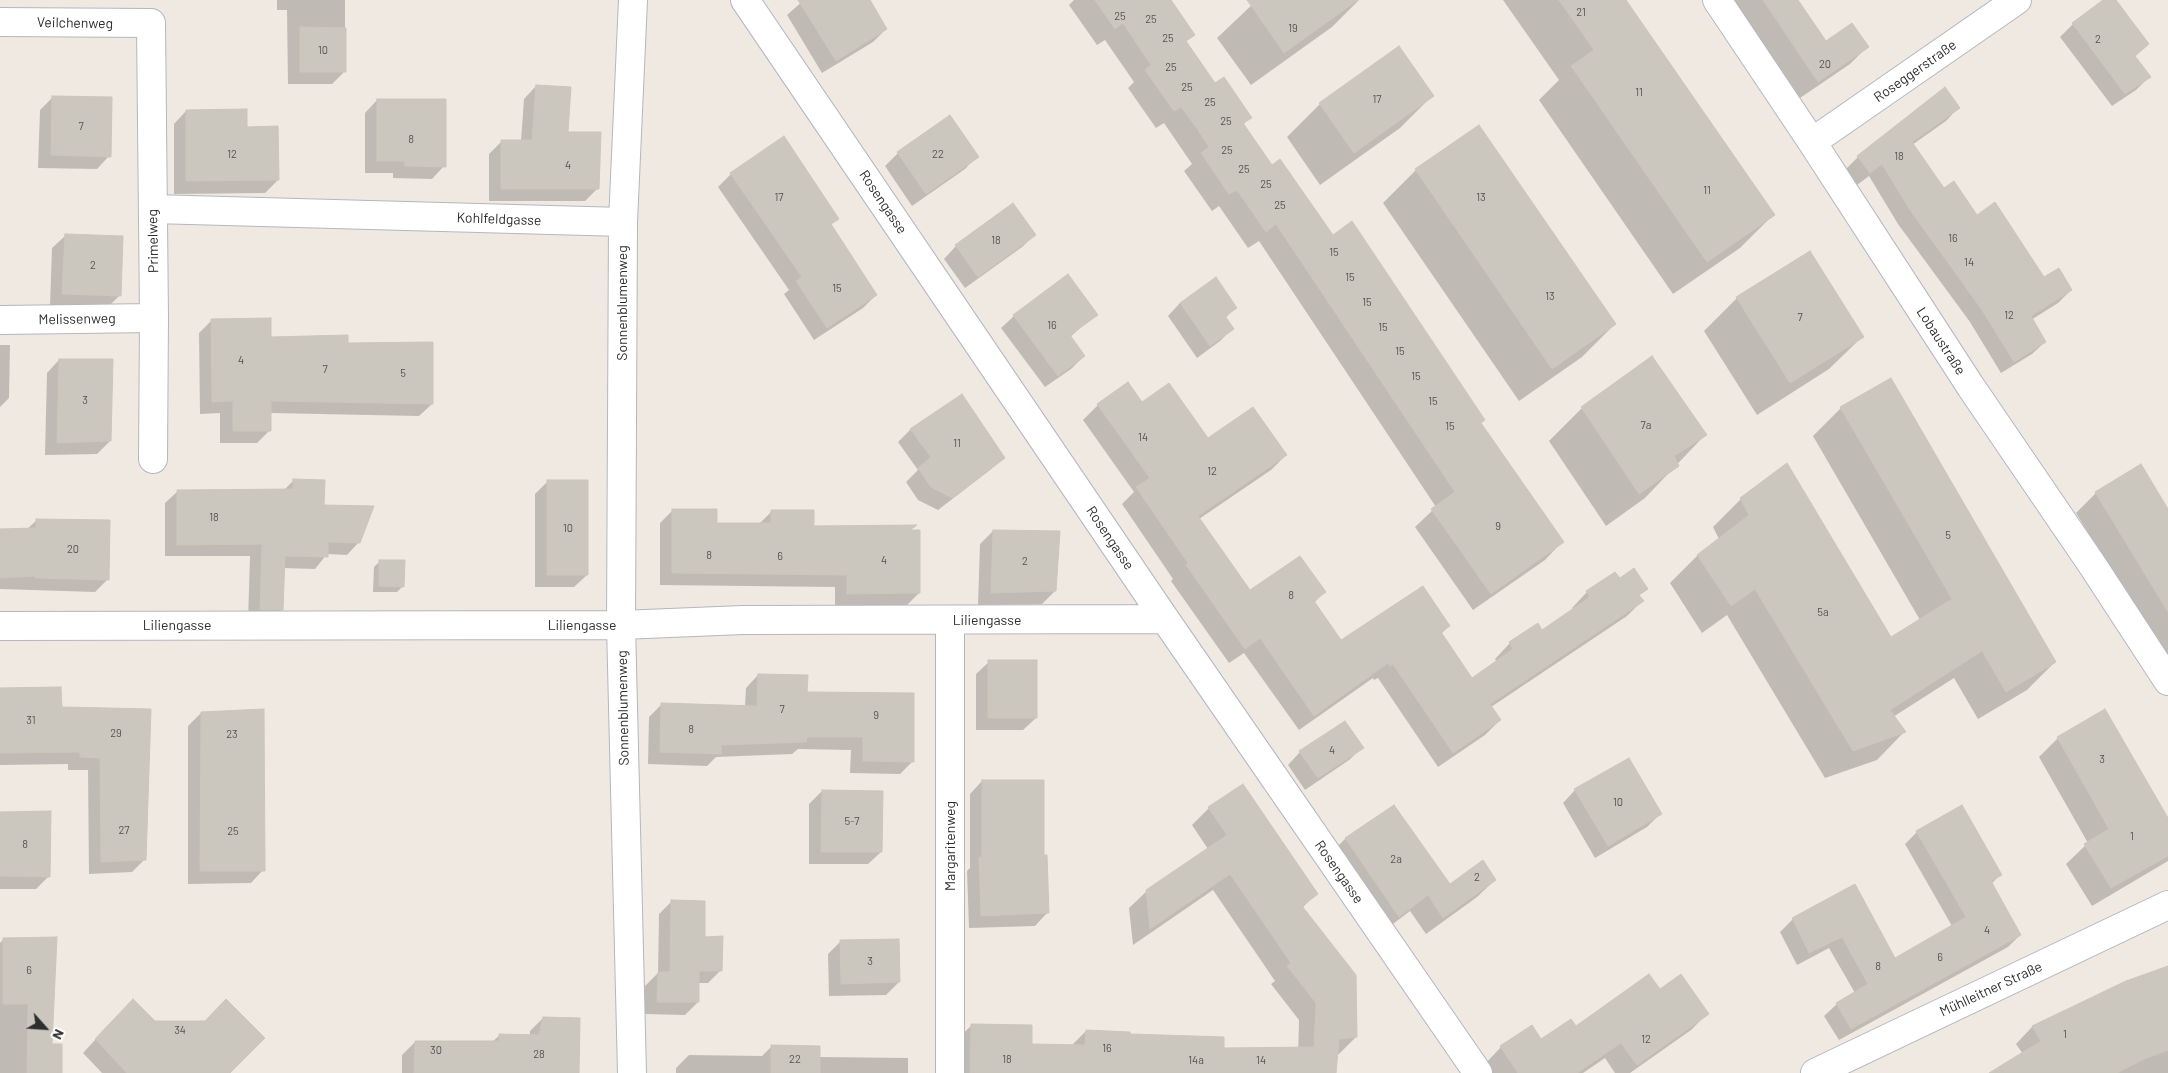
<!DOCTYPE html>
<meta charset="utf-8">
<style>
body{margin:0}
#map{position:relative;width:2168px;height:1073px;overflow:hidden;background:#efe9e1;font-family:Barlow,sans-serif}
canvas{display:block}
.north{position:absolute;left:20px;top:1003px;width:50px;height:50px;-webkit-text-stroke:4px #fff;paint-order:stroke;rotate:116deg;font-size:14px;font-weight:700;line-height:20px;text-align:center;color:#2e2e2e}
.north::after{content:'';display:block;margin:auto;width:18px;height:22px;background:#2e2e2e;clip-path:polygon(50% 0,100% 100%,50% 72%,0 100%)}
</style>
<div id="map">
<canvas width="2168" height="1073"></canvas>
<div class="north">N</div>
</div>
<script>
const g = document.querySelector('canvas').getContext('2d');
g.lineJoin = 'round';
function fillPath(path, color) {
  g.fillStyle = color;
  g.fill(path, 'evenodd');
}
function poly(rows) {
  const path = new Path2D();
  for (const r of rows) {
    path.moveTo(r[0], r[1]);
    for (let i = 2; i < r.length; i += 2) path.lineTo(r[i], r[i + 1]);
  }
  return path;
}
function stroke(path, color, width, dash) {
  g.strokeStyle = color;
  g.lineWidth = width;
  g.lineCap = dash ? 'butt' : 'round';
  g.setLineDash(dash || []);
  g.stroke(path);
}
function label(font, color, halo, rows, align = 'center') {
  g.font = font + ' Barlow,sans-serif';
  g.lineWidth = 4;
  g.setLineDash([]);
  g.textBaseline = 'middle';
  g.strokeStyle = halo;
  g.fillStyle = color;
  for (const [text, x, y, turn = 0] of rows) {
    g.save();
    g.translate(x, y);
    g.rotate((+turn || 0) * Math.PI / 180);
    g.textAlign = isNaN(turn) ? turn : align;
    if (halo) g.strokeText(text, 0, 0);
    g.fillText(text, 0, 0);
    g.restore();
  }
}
fillPath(poly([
 [277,0,345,0,345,71,332,84,288,84,287,10,277,10],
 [804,0,868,0,886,29,873,42,822,73,787,15],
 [1074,0,1169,0,1193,35,1185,42,1215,85,1250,117,1243,125,1272,167,1332,236,1480,423,1562,542,1545,560,1473,610,1415,527,1436,507,1259,241,1248,248,1219,206,1212,211,1184,171,1192,164,1164,123,1156,128,1128,88,1134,82,1105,40,1097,45,1069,5],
 [1257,0,1359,0,1332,27,1251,85,1217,38],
 [1503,0,1624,0,1773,215,1740,248,1673,294,1539,100,1559,80],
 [1734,0,1796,0,1826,43,1867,47,1850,64,1800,98],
 [2105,0,2114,0,2147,44,2134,57,2149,77,2136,90,2112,106,2060,37,2073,24],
 [536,86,598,188,585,201,489,201,489,154,502,141,521,141,524,99],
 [1432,96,1400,128,1320,185,1287,137,1320,104],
 [53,97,109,156,97,169,38,168,40,110],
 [377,100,444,166,432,179,393,178,393,173,365,173,365,113],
 [1958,108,1946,121,1912,145,1944,189,2043,279,2071,290,2058,303,2031,320,2045,342,2032,354,2001,373,1970,322,1898,224,1869,176,1857,185,1845,170,1858,157],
 [186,111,246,128,278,180,265,193,174,194,174,124],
 [949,117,977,156,965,169,912,206,885,166,898,153],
 [1479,126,1615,324,1582,357,1519,401,1383,203,1416,170],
 [731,174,837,218,830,225,876,295,863,308,814,340,784,294,789,290,718,187],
 [1035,235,1022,247,965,288,944,259,956,246],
 [65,236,120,295,107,308,50,306,52,248],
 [1737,298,1862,337,1829,369,1757,415,1704,331],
 [1180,303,1236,308,1225,318,1232,329,1220,341,1197,358,1168,316],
 [1096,314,1070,337,1084,356,1071,369,1045,387,1001,328,1014,316],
 [212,320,270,339,346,344,432,404,419,416,270,413,270,430,257,443,220,443,220,413,200,414,199,333],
 [0,345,10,345,9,398,0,407],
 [1652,357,1705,435,1645,498,1606,526,1549,441,1582,408],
 [59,360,110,441,97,454,45,455,47,373],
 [962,396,1003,458,990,470,938,510,918,500,906,482,918,470,898,442,910,430],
 [1141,404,1208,440,1286,455,1271,470,1199,519,1250,592,1324,592,1314,603,1341,641,1449,626,1441,634,1472,680,1497,662,1495,659,1510,643,1542,631,1574,610,1572,608,1587,592,1619,580,1646,588,1638,596,1642,601,1627,616,1491,707,1500,720,1485,735,1438,767,1378,678,1374,680,1373,678,1299,730,1244,653,1229,663,1171,581,1173,579,1122,504,1134,492,1083,420,1098,405],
 [1841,408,2055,662,2027,690,1978,719,1954,678,1893,717,1904,732,1877,760,1825,778,1727,615,1702,633,1670,583,1697,556,1719,539,1713,527,1741,499,1891,638,1920,620,1813,436],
 [293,481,359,542,347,555,327,554,315,569,283,568,282,609,270,622,248,622,250,556,165,556,165,503,178,491,284,490],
 [548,481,587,575,574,587,535,587,535,494],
 [2096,493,2168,511,2168,662,2076,513],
 [673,510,716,525,759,524,772,511,813,527,914,526,909,531,919,593,906,606,835,606,835,587,660,585,660,523],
 [37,520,108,579,95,592,0,589,0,531,27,529],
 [993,531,1055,591,1042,604,978,605,980,544],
 [380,561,403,586,397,592,373,592,374,567],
 [989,662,1036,718,1023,730,976,730,976,674],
 [758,675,806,693,912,762,900,774,850,773,851,750,798,749,792,754,716,757,707,766,648,764,649,717,662,704,745,707,746,688],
 [0,689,60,708,150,710,145,859,132,872,89,874,88,770,68,770,68,764,0,765],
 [201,713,263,870,251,883,188,884,188,726],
 [2058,738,2168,821,2168,861,2092,906,2066,864,2088,843,2039,757],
 [1362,748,1349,760,1305,790,1288,765,1300,752],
 [982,781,1043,857,1047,913,1035,926,969,928,967,871,970,868,970,794],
 [1575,790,1660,814,1647,827,1595,858,1563,803],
 [822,791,881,852,868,864,809,864,809,804],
 [1394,807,1449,885,1495,880,1477,897,1426,934,1410,911,1381,933,1328,856,1345,839],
 [1209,808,1316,894,1302,908,1356,1037,1339,1054,1298,1058,1299,1020,1271,984,1275,981,1213,890,1133,945,1129,908,1147,891,1208,849,1192,825],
 [0,813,49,876,36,889,0,889],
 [1917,832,2000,875,1991,884,2020,935,2008,947,1839,1040,1824,1016,1837,1004,1855,993,1829,948,1797,965,1780,932,1793,919,1854,885,1894,960,1952,926,1905,844],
 [672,901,703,938,721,970,708,983,698,983,698,1002,685,1015,645,1014,645,986,658,973,659,914],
 [4,939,51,1045,60,1073,0,1073,0,943],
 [841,941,899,982,886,995,829,996,828,954],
 [2168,975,2168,1073,1992,1073,2023,1054,2016,1044,2032,1027,2126,982],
 [1659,990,1708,1013,1691,1030,1630,1073,1615,1073,1605,1058,1583,1073,1492,1073,1485,1064,1501,1047,1541,1041,1575,1028],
 [120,1013,154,1022,229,1073,102,1073,83,1053],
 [543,1018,578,1073,402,1073,402,1055,415,1042,492,1042,500,1035,530,1036,530,1031],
 [972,1025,1031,1045,1071,1046,1086,1031,1129,1035,1206,1073,956,1073,956,1040],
 [771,1047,819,1057,908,1058,908,1073,676,1073,676,1068,689,1055,762,1056]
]), '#0003');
const building = poly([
 [798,0,870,0,887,29,836,61,798,0],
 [1095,0,1171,0,1195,35,1186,41,1215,83,1224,77,1252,118,1243,123,1272,165,1280,159,1333,235,1352,221,1485,420,1481,423,1564,542,1491,594,1431,509,1455,492,1276,224,1266,232,1237,190,1229,194,1201,153,1209,147,1196,127,1181,107,1174,111,1145,70,1151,65,1123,23,1115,29,1095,0],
 [1247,0,1358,0,1284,53,1247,0],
 [1559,0,1626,0,1775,215,1707,262,1571,66,1594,50,1559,0],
 [1763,0,1798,0,1826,41,1852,23,1869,47,1818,82,1763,0],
 [2103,0,2116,0,2149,44,2135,56,2151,77,2125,94,2072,23,2103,0],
 [300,27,346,28,346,72,300,72,300,27],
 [1399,46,1434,96,1354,153,1319,103,1399,46],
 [536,85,571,87,568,132,601,132,599,189,501,189,501,140,532,140,536,85],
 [1945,87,1960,108,1912,142,1944,188,1954,181,1977,215,1995,202,2044,277,2059,268,2072,290,2031,316,2046,342,2014,362,1982,310,1910,210,1882,164,1870,173,1857,156,1945,87],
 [52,96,112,97,111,157,51,155,52,96],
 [377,99,446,99,446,167,405,166,405,161,377,161,377,99],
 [247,109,247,127,278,126,279,180,186,181,186,110,247,109],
 [950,115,979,157,926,194,897,152,950,115],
 [1479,125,1616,324,1552,369,1415,169,1479,125],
 [784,136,839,219,831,224,877,295,827,328,796,281,802,277,730,173,784,136],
 [1013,203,1036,235,978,277,955,245,1013,203],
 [65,234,123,236,121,296,62,294,65,234],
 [1810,251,1864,337,1790,383,1736,297,1810,251],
 [1068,274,1098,315,1070,335,1085,356,1058,376,1013,315,1068,274],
 [1216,277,1237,308,1225,316,1234,329,1210,346,1180,303,1216,277],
 [271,318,271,337,348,335,348,343,433,342,433,404,271,401,271,431,233,431,233,401,212,402,211,319,271,318],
 [1652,356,1707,435,1674,456,1679,466,1639,494,1581,407,1652,356],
 [59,359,113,359,111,441,57,443,59,359],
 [1891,378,2056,662,2006,692,1982,651,1890,710,1906,732,1853,751,1755,589,1731,606,1697,555,1749,515,1740,498,1787,463,1891,637,1952,599,1840,407,1891,378],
 [1128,382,1142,402,1169,383,1208,438,1253,407,1287,455,1198,516,1250,590,1300,556,1326,592,1314,601,1341,640,1423,586,1450,626,1441,632,1472,678,1513,649,1509,642,1538,623,1542,630,1590,597,1586,591,1615,572,1620,578,1634,568,1648,589,1639,595,1644,601,1490,704,1501,720,1453,753,1393,664,1390,666,1388,663,1314,716,1260,638,1245,649,1186,565,1188,563,1136,487,1150,478,1097,404,1128,382],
 [962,394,1005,458,952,498,931,487,918,468,931,457,910,429,962,394],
 [2141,464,2168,509,2168,612,2095,492,2141,464],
 [293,479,325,480,324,505,374,506,360,543,328,542,328,557,285,556,283,610,260,610,262,544,177,545,177,490,293,489,293,479],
 [547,480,588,480,588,575,547,575,547,480],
 [672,509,717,509,717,523,771,523,771,510,814,510,814,526,917,525,910,530,920,530,920,593,847,594,847,575,672,573,672,509],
 [36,519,110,520,109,580,35,578,35,576,0,578,0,529,36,528,36,519],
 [993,530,1060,531,1056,591,991,593,993,530],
 [379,560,405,560,404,587,379,586,379,560],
 [988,660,1037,660,1037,718,988,718,988,660],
 [758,674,808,675,807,692,914,693,914,762,863,761,863,737,807,737,806,742,721,745,721,754,660,752,661,703,757,706,758,674],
 [61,687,62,707,151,709,146,860,101,862,100,758,80,757,80,752,0,753,0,688,61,687],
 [264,709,265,871,200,871,201,712,264,709],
 [2105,709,2168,818,2168,856,2111,888,2084,844,2109,829,2057,737,2105,709],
 [1345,721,1364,748,1318,778,1299,751,1345,721],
 [1629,758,1662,814,1608,846,1574,789,1629,758],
 [982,780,1044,780,1044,855,1047,855,1049,913,981,916,979,857,982,857,982,780],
 [1243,784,1318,894,1302,906,1356,975,1357,1037,1339,1039,1336,1073,970,1073,971,1024,1032,1025,1032,1044,1085,1045,1086,1030,1130,1032,1130,1034,1224,1037,1224,1048,1314,1047,1316,1003,1287,966,1291,963,1230,874,1150,929,1146,890,1227,835,1208,807,1243,784],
 [822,790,883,791,882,852,821,852,822,790],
 [1394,805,1450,884,1483,860,1496,880,1443,918,1428,895,1399,917,1345,838,1394,805],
 [1962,805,2002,875,1991,881,2021,935,1851,1029,1836,1003,1868,984,1842,937,1809,953,1792,918,1855,884,1895,958,1966,917,1916,831,1962,805],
 [51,811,50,877,0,876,0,812,51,811],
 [671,900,705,901,705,937,723,936,722,971,699,971,699,1002,657,1002,658,972,670,972,671,900],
 [57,937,52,1044,62,1044,62,1073,27,1073,28,1004,3,1004,3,938,57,937],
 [899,939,900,982,841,984,840,940,899,939],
 [2168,966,2168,1050,2142,1060,2117,1073,1989,1073,2041,1041,2032,1026,2126,981,2168,966],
 [1649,974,1660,989,1681,974,1709,1014,1637,1065,1621,1043,1577,1073,1518,1073,1500,1046,1532,1025,1541,1039,1571,1019,1576,1026,1649,974],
 [133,999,155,1021,205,1021,226,999,265,1038,230,1073,127,1073,95,1039,133,999],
 [543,1017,580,1018,579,1073,414,1073,415,1041,499,1041,499,1034,539,1035,543,1017],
 [771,1045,820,1046,820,1073,771,1073,771,1045]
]);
fillPath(building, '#cbc7bf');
stroke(building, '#cbc5ba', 1);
const street = poly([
 [745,0,1165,619,1478,1073],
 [1717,0,1812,142,1971,387,2093,566,2168,681],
 [0,22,151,23,154,318,153,459],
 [1812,142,2017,0],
 [153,209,623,222,633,0],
 [623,222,621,625,632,1073],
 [0,320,154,318],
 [0,626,621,625,743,620,1165,619],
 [950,1073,950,620],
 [1815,1073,2168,905]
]);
stroke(street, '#b4b7c1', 30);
stroke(street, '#fff', 28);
label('11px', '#555452', null, [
 ["21",1581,12],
 ["25",1120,16],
 ["25",1151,19],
 ["19",1293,28],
 ["25",1168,38],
 ["2",2098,39],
 ["10",323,50],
 ["20",1825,64],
 ["25",1171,67],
 ["25",1187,87],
 ["11",1639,92],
 ["17",1377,99],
 ["25",1210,102],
 ["25",1226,121],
 ["7",81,126],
 ["8",411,139],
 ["25",1227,150],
 ["12",232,154],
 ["22",938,154],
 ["18",1899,156],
 ["4",568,165],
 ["25",1244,169],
 ["25",1266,184],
 ["11",1707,190],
 ["17",779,197],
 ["13",1481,197],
 ["25",1280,205],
 ["16",1953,238],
 ["18",996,240],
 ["15",1334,252],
 ["14",1969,262],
 ["2",93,265],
 ["15",1350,277],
 ["15",837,288],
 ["13",1550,296],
 ["15",1367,302],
 ["12",2009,315],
 ["7",1800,317],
 ["16",1052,325],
 ["15",1383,327],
 ["15",1400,351],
 ["4",241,360],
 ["7",325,369],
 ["5",403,373],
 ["15",1416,376],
 ["3",85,400],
 ["15",1433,401],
 ["7a",1646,425],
 ["15",1450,426],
 ["14",1143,437],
 ["11",957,443],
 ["12",1212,471],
 ["18",214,517],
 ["9",1498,526],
 ["10",568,528],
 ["5",1948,535],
 ["20",73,549],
 ["8",709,555],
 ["6",780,556],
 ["4",884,560],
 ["2",1025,561],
 ["8",1291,595],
 ["5a",1823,612],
 ["7",782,709],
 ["9",876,715],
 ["31",31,720],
 ["8",691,729],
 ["29",116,733],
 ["23",232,734],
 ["4",1332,750],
 ["3",2102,759],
 ["10",1618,802],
 ["5-7",852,821],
 ["27",124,830],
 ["25",233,831],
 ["1",2132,836],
 ["8",25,844],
 ["2a",1396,859],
 ["2",1477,877],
 ["4",1987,930],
 ["6",1940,957],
 ["3",870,961],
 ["8",1878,966],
 ["6",29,970],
 ["34",180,1030],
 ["1",2065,1034],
 ["12",1646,1039],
 ["16",1107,1048],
 ["30",436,1050],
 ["28",539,1054],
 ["22",795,1059],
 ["18",1007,1059],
 ["14a",1196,1060],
 ["14",1261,1060]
]);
label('14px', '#2e2e2e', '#fff', [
 ["Veilchenweg",75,23,1],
 ["Roseggerstraße",1915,71,-35],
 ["Rosengasse",883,202,56],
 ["Kohlfeldgasse",499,219,2],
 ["Primelweg",153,241,-91],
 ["Sonnenblumenweg",622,303,-90],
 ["Melissenweg",77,319,-1],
 ["Lobaustraße",1941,341,57],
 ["Rosengasse",1110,538,56],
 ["Liliengasse",987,620],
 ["Liliengasse",177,625],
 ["Liliengasse",582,625],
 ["Sonnenblumenweg",623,708,-91],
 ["Margaritenweg",950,846,-90],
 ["Rosengasse",1339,872,55],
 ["Mühlleitner Straße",1991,989,-25]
]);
</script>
